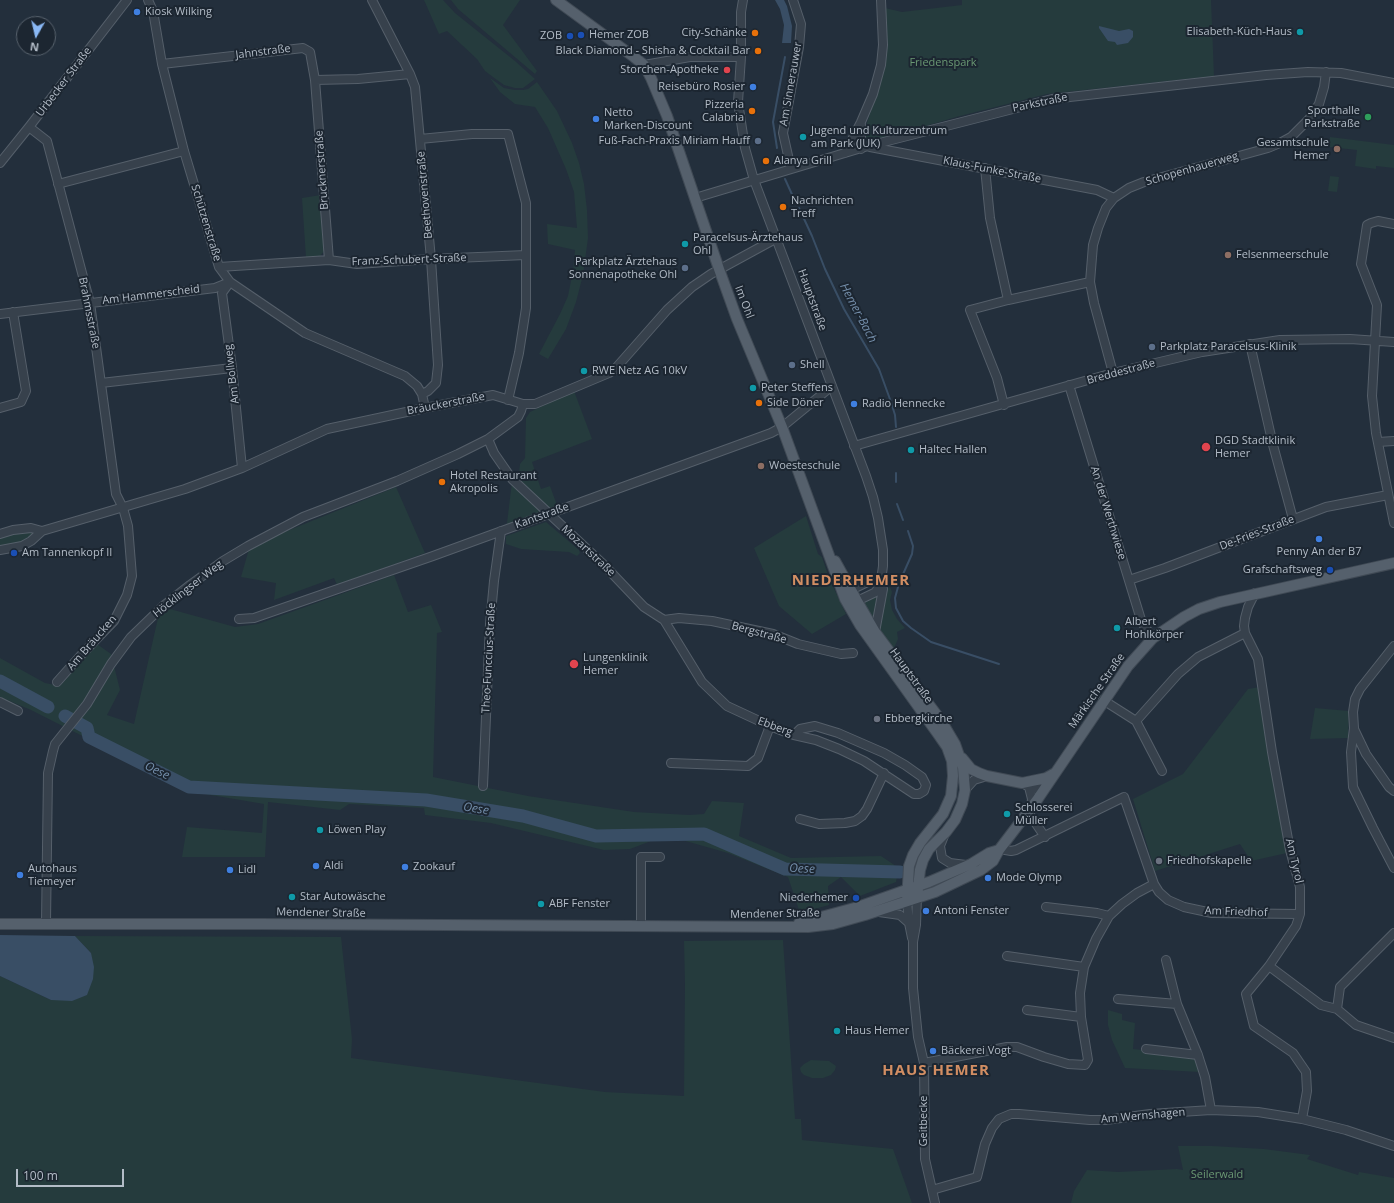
<!DOCTYPE html>
<meta charset="utf-8">
<style>
body{margin:0}
#map{position:relative;width:1394px;height:1203px;overflow:hidden;background:#232f3c;font-family:"Open Sans",sans-serif}
canvas{display:block}
.north{position:absolute;left:16px;top:16px;width:40px;height:40px;box-sizing:border-box;background:#1c2631;border:1px solid #58626d;border-radius:50%;rotate:188deg;font-size:11px;font-weight:700;line-height:16px;text-align:center;color:#b3bcc7}
.north::after{content:'';display:block;margin:auto;width:14px;height:18px;background:#8ab8f5;clip-path:polygon(50% 0,100% 100%,50% 72%,0 100%)}
.scale{position:absolute;left:16px;top:1169px;width:108px;height:18px;box-sizing:border-box;border:2px solid #b3bcc7;border-top:0;padding-left:5px;font-size:12px;line-height:14px;white-space:nowrap;color:#b3bcc7;-webkit-text-stroke:3px #1c2631;paint-order:stroke}
</style>
<div id="map">
<canvas width="1394" height="1203"></canvas>
<div class="north">N</div>
<div class="scale">100 m</div>
</div>
<script>
const g = document.querySelector('canvas').getContext('2d');
g.lineJoin = 'round';
function fillPath(path, color) {
  g.fillStyle = color;
  g.fill(path, 'evenodd');
}
function poly(rows) {
  const path = new Path2D();
  for (const r of rows) {
    path.moveTo(r[0], r[1]);
    for (let i = 2; i < r.length; i += 2) path.lineTo(r[i], r[i + 1]);
  }
  return path;
}
function stroke(path, color, width, dash) {
  g.strokeStyle = color;
  g.lineWidth = width;
  g.lineCap = dash ? 'butt' : 'round';
  g.setLineDash(dash || []);
  g.stroke(path);
}
function label(font, color, halo, rows, align = 'center') {
  g.font = font + ' "Open Sans",sans-serif';
  g.lineWidth = 4;
  g.setLineDash([]);
  g.textBaseline = 'middle';
  g.strokeStyle = halo;
  g.fillStyle = color;
  for (const [text, x, y, turn = 0] of rows) {
    g.save();
    g.translate(x, y);
    g.rotate((+turn || 0) * Math.PI / 180);
    g.textAlign = isNaN(turn) ? turn : align;
    if (halo) g.strokeText(text, 0, 0);
    g.fillText(text, 0, 0);
    g.restore();
  }
}
fillPath(poly([
 [424,0,443,0,455,13,515,61,535,79,523,88,515,88,504,85,493,77,485,71,477,59,447,31,439,34],
 [451,0,520,0,503,25,537,71,535,74,458,9],
 [962,0,1211,0,1214,76,1047,94,956,117,872,142,869,140,865,136,864,132,885,68,885,8,902,12,962,5],
 [490,78,504,88,515,90,523,90,528,89,537,82,557,111,572,143,579,163,584,184,587,210,588,238,583,275,576,302,566,329,548,359,539,354,560,314,568,296,573,271,575,250,548,244,547,224,577,228,574,192,566,169,548,128,535,107,515,104,500,92],
 [1330,137,1394,145,1394,168,1376,166,1376,169,1355,166,1357,150,1329,147],
 [1330,176,1339,177,1337,192,1328,191],
 [321,195,325,250,320,256,306,258,302,198],
 [574,391,592,439,532,462,541,489,550,486,558,508,549,512,518,481,520,464,525,458,526,418,530,412],
 [512,482,546,514,504,528,507,523],
 [396,487,425,553,337,585,334,578,274,600,276,583,241,577,249,549,267,539],
 [806,516,818,554,822,557,829,578,846,614,812,634,779,606,754,548],
 [546,522,579,550,580,553,577,556,569,552,521,549,506,544,506,536],
 [36,531,31,539,0,549,0,536],
 [394,575,408,612,431,605,442,632,437,633,433,777,528,796,634,812,689,815,704,814,712,801,744,803,739,836,791,858,881,856,899,868,896,882,860,896,841,877,828,886,829,905,800,913,788,877,728,853,682,840,651,841,630,849,604,850,491,823,425,815,424,808,349,804,340,810,268,802,265,857,182,857,187,827,262,833,264,804,193,792,31,710,0,697,0,658,45,683,60,686,97,644,111,654,120,690,107,715,134,724,158,618,170,609,235,627,258,624],
 [890,587,892,592,890,600,892,610,897,619,905,628,897,632,898,639,893,650,860,604],
 [1260,687,1287,853,1251,861,1240,844,1155,871,1133,799,1183,774,1248,689],
 [1315,708,1349,711,1348,738,1310,739],
 [75,936,341,937,352,1039,351,1058,605,1092,684,1096,685,984,684,941,783,940,795,1119,801,1119,802,1140,893,1149,912,1203,0,1203,0,976,51,1000,91,953],
 [1108,1010,1122,1014,1122,1020,1135,1023,1133,1049,1196,1056,1200,1072,1125,1068,1112,1040,1108,1025],
 [811,1060,829,1061,836,1066,835,1070,831,1075,823,1078,812,1078,804,1075,801,1072,800,1068,804,1064],
 [1178,1146,1212,1146,1264,1149,1310,1155,1307,1159,1358,1175,1359,1172,1394,1178,1394,1203,1071,1203,1074,1191,1087,1170,1118,1172,1177,1169,1183,1170]
]), '#253b3d');
fillPath(poly([
 [775,0,784,0,787,6,792,26,791,43,782,43,784,25,780,9],
 [1099,26,1119,31,1129,29,1133,31,1133,37,1128,43,1117,45,1115,42,1108,41,1099,28],
 [0,935,75,936,91,953,94,967,93,979,87,995,72,1001,51,1000,0,976]
]), '#394e65');
stroke(poly([
 [777,148,773,122,785,57],
 [785,179,795,201],
 [799,208,812,236,825,269,844,309,879,369,891,402,895,415,896,427],
 [896,482,896,473],
 [897,504,903,520],
 [900,581,912,554,913,546,908,531],
 [898,587,895,598,896,608,903,621,911,628,931,642,999,664]
]), '#394e65', 2);
stroke(poly([
 [0,681,48,707],
 [65,716,87,728,89,737,189,787,426,800,523,816,596,836,704,834,785,869,900,872]
]), '#394e65', 13);
const minor = poly([
 [148,0,153,11,162,64,184,151,219,267,230,282,305,333,405,376,417,386,422,394,425,408],
 [372,0,410,74,415,87,431,259,438,365,436,383,428,391,422,394],
 [743,0,741,12,741,57,738,102,745,148,754,180,866,476,873,497,878,518,883,550,883,566,881,581,876,592,857,601,852,600],
 [162,64,303,48,310,52,315,80,358,79,410,74],
 [644,65,690,57,741,57],
 [315,80,329,260],
 [29,127,47,141,90,303,116,494,123,508,128,526,132,576,127,595,114,621,82,654,57,682],
 [420,139,472,134,508,134,526,203,526,308,519,353,508,400],
 [870,147,1097,190,1114,198],
 [861,149,861,125],
 [845,153,861,122,873,94,881,65,883,45,881,0],
 [0,163,29,127,127,0],
 [985,168,990,218,1008,300],
 [791,169,783,133,799,47,801,24,793,0],
 [58,184,184,151],
 [695,198,868,146,1052,99,1266,75,1308,72,1341,73,1394,83],
 [1394,224,1378,221,1371,223,1367,225,1361,264,1377,305,1372,396,1376,433,1394,523],
 [219,267,329,260,357,264,431,259,526,255],
 [230,282,222,293,232,368,242,468],
 [0,314,215,288,230,282],
 [1250,344,1273,445,1293,519],
 [1113,373,1094,303,1090,282,1093,245,1098,228,1106,208,1114,198,1129,188,1144,182,1268,148,1280,143,1291,137,1309,119,1319,104,1324,87,1326,72],
 [101,383,232,368],
 [1069,385,1142,623,1153,638],
 [1004,405,997,378,970,310,1008,300,1090,282],
 [0,408,21,402,26,391,13,312],
 [488,439,494,453,512,479,604,565,644,607,664,620,702,682,727,706,770,726,783,731,794,735,816,740,839,749,864,761,914,794,919,794,924,791,926,785,922,777,905,765,884,753,838,733,815,726,800,729,794,735],
 [1378,442,1394,441],
 [854,446,1113,373,1202,352,1280,340,1350,339,1394,342],
 [0,534,13,530,31,528,42,531],
 [0,550,22,546,31,541,42,531,185,489,242,468,327,429,425,408,493,395,523,404,535,404,609,373,615,369,667,310,692,287,711,274,777,238],
 [1129,580,1165,568,1326,507,1388,495],
 [1255,593,1248,607,1245,618,1244,626,1245,633,1258,659,1272,752,1290,850,1300,887,1300,914,1296,926,1269,966,1246,994,1254,1026,1293,1053,1306,1072,1307,1091,1302,1119],
 [848,594,851,590,874,579,881,581],
 [239,619,254,618,433,556,771,433,782,427,832,386],
 [664,620,679,618,712,621,773,634,798,644,841,654,853,653],
 [875,632,883,589,881,581],
 [1394,646,1360,689,1355,699,1353,712,1354,728,1351,752,1353,787,1373,828,1394,868],
 [1103,700,1136,721,1162,771],
 [0,702,18,711],
 [1136,721,1178,674,1198,657,1245,633],
 [1354,729,1366,754,1389,787,1394,791],
 [671,763,748,766,758,758,770,726],
 [1022,783,1029,787,1036,789,1044,789],
 [483,786,490,624,494,581,501,531],
 [1029,787,1032,799,1031,808],
 [965,790,974,780,987,776],
 [1028,812,1045,837],
 [800,819,819,824,845,823,855,821,862,816,867,809,884,773],
 [944,836,940,846,942,858,950,863,966,865],
 [1000,849,1011,851,1016,850,1124,797,1154,884,1159,892,1168,900,1184,907,1212,913,1300,914],
 [917,897,916,925,913,942,913,988,918,1037,924,1063,925,1159,935,1203],
 [907,901,909,923,912,938],
 [1046,907,1097,913,1109,916],
 [879,912,900,915,909,923],
 [46,923,48,773,53,751,55,744,87,704,111,664,131,637,162,607,190,585,223,561,248,546,303,517,397,481,458,454,488,439,518,417,521,411,523,404],
 [641,927,641,857,660,857],
 [1007,956,1084,967],
 [1166,960,1177,1004,1198,1055,1205,1077,1211,1110],
 [1269,966,1321,1005,1337,1009,1356,1025,1394,1038],
 [1118,999,1177,1004],
 [1337,1009,1340,987,1394,933],
 [1027,1010,1081,1017],
 [1146,1049,1198,1055],
 [924,1063,1007,1047,1017,1047,1044,1057,1068,1064,1085,1065,1088,1060,1081,1017,1080,993,1084,967,1096,939,1109,916,1122,904,1137,893,1154,884],
 [932,1190,977,1177,985,1144,992,1128,999,1119,1011,1114,1019,1114,1090,1120,1106,1120,1150,1114,1211,1110,1258,1112,1302,1119,1346,1130,1394,1146]
]);
const major = poly([
 [556,0,634,57,644,65,651,78,667,116,719,269,737,319,782,427,845,599,860,625,938,734,947,747,952,761,953,776,951,796,943,814,920,843,913,855,909,866,907,901],
 [835,561,857,601,875,632,942,722,955,744,963,767,965,790,962,804,955,820,946,832,929,849,923,860,920,870,917,897],
 [962,758,971,769,979,773,987,776,1022,783,1046,778,1055,773],
 [799,923,858,907,929,882,971,864,989,853,999,850],
 [0,924,260,924,808,927,833,924,865,915,935,892,981,870,993,861,999,850,1037,800,1128,666,1153,638,1184,617,1199,609,1220,602,1394,563]
]);
stroke(minor, '#555f6a', 10);
stroke(major, '#404a55', 12);
stroke(minor, '#37414c', 8);
stroke(major, '#55606c', 10);
for (const [x, y, r, color] of [
 [137,12,4,"#3f7fe0"],
 [1300,32,4,"#0f9aa8"],
 [755,33,4,"#e8710a"],
 [581,35,4,"#1a4fb4"],
 [570,36,4,"#1a4fb4"],
 [758,51,4,"#e8710a"],
 [727,70,4,"#e0444e"],
 [753,87,4,"#3f7fe0"],
 [752,111,4,"#e8710a"],
 [1368,117,4,"#2e9e5b"],
 [596,119,4,"#3f7fe0"],
 [803,137,4,"#0f9aa8"],
 [758,141,4,"#5c6f8a"],
 [1337,149,4,"#8d6e63"],
 [766,161,4,"#e8710a"],
 [783,207,4,"#e8710a"],
 [685,244,4,"#0f9aa8"],
 [1228,255,4,"#8d6e63"],
 [685,268,4,"#5c6f8a"],
 [1152,347,4,"#5c6f8a"],
 [792,365,4,"#5c6f8a"],
 [584,371,4,"#0f9aa8"],
 [753,388,4,"#0f9aa8"],
 [759,403,4,"#e8710a"],
 [854,404,4,"#3f7fe0"],
 [1206,447,5,"#e0444e"],
 [911,450,4,"#0f9aa8"],
 [761,466,4,"#8d6e63"],
 [442,482,4,"#e8710a"],
 [1319,539,4,"#3f7fe0"],
 [14,553,4,"#1a4fb4"],
 [1330,570,4,"#1a4fb4"],
 [1117,628,4,"#0f9aa8"],
 [574,664,5,"#e0444e"],
 [877,719,4,"#6b7280"],
 [1007,814,4,"#0f9aa8"],
 [320,830,4,"#0f9aa8"],
 [1159,861,4,"#6b7280"],
 [316,866,4,"#3f7fe0"],
 [405,867,4,"#3f7fe0"],
 [230,870,4,"#3f7fe0"],
 [20,875,4,"#3f7fe0"],
 [988,878,4,"#3f7fe0"],
 [292,897,4,"#0f9aa8"],
 [856,898,4,"#1a4fb4"],
 [541,904,4,"#0f9aa8"],
 [926,911,4,"#3f7fe0"],
 [837,1031,4,"#0f9aa8"],
 [933,1051,4,"#3f7fe0"]
]) {
  const dot = new Path2D();
  dot.arc(x, y, r, 0, 2 * Math.PI);
  g.fillStyle = color;
  g.fill(dot);
  stroke(dot, '#1c2631', 1.5);
}
label('11px', '#b3bcc7', '#1c2631', [
 ["Kiosk Wilking",145,12],
 ["Elisabeth-Küch-Haus",1292,32,"right"],
 ["City-Schänke",747,33,"right"],
 ["Hemer ZOB",589,35],
 ["ZOB",562,36,"right"],
 ["Black Diamond - Shisha & Cocktail Bar",750,51,"right"],
 ["Storchen-Apotheke",719,70,"right"],
 ["Reisebüro Rosier",745,87,"right"],
 ["Pizzeria",744,105,"right"],
 ["Calabria",744,118,"right"],
 ["Sporthalle",1360,111,"right"],
 ["Parkstraße",1360,124,"right"],
 ["Netto",604,113],
 ["Marken-Discount",604,126],
 ["Jugend und Kulturzentrum",811,131],
 ["am Park (JUK)",811,144],
 ["Fuß-Fach-Praxis Miriam Hauff",750,141,"right"],
 ["Gesamtschule",1329,143,"right"],
 ["Hemer",1329,156,"right"],
 ["Alanya Grill",774,161],
 ["Nachrichten",791,201],
 ["Treff",791,214],
 ["Paracelsus-Ärztehaus",693,238],
 ["Ohl",693,251],
 ["Felsenmeerschule",1236,255],
 ["Parkplatz Ärztehaus",677,262,"right"],
 ["Sonnenapotheke Ohl",677,275,"right"],
 ["Parkplatz Paracelsus-Klinik",1160,347],
 ["Shell",800,365],
 ["RWE Netz AG 10kV",592,371],
 ["Peter Steffens",761,388],
 ["Side Döner",767,403],
 ["Radio Hennecke",862,404],
 ["DGD Stadtklinik",1215,441],
 ["Hemer",1215,454],
 ["Haltec Hallen",919,450],
 ["Woesteschule",769,466],
 ["Hotel Restaurant",450,476],
 ["Akropolis",450,489],
 ["Penny An der B7",1319,552,"center"],
 ["Am Tannenkopf II",22,553],
 ["Grafschaftsweg",1322,570,"right"],
 ["Albert",1125,622],
 ["Hohlkörper",1125,635],
 ["Lungenklinik",583,658],
 ["Hemer",583,671],
 ["Ebbergkirche",885,719],
 ["Schlosserei",1015,808],
 ["Müller",1015,821],
 ["Löwen Play",328,830],
 ["Friedhofskapelle",1167,861],
 ["Aldi",324,866],
 ["Zookauf",413,867],
 ["Autohaus",28,869],
 ["Tiemeyer",28,882],
 ["Lidl",238,870],
 ["Mode Olymp",996,878],
 ["Star Autowäsche",300,897],
 ["Niederhemer",848,898,"right"],
 ["ABF Fenster",549,904],
 ["Antoni Fenster",934,911],
 ["Haus Hemer",845,1031],
 ["Bäckerei Vogt",941,1051]
], 'left');
label('11px', '#b3bcc7', '#1c2631', [
 ["Jahnstraße",263,52,-7],
 ["Urbecker Straße",64,82,-53],
 ["Am Sinnerauwer",791,84,-80],
 ["Parkstraße",1040,103,-12],
 ["Schopenhauerweg",1192,169,-16],
 ["Brucknerstraße",322,170,-94],
 ["Klaus-Funke-Straße",992,170,11],
 ["Beethovenstraße",425,195,-95],
 ["Schützenstraße",206,223,73],
 ["Franz-Schubert-Straße",409,260,-2],
 ["Am Hammerscheid",151,295,-7],
 ["Hauptstraße",812,300,70],
 ["Im Ohl",744,302,69],
 ["Brahmsstraße",89,313,79],
 ["Breddestraße",1121,372,-15],
 ["Am Bollweg",232,374,-97],
 ["Bräuckerstraße",446,404,-11],
 ["An der Werthwiese",1108,513,73],
 ["Kantstraße",542,516,-20],
 ["De-Fries-Straße",1257,533,-21],
 ["Mozartstraße",588,551,43],
 ["Höcklingser Weg",188,589,-38],
 ["Bergstraße",759,633,15],
 ["Am Bräucken",92,643,-49],
 ["Theo-Funccius-Straße",489,658,-87],
 ["Hauptstraße",911,676,54],
 ["Märkische Straße",1097,691,-55],
 ["Ebberg",775,727,20],
 ["Am Tyrol",1294,861,77],
 ["Am Friedhof",1236,912,2],
 ["Mendener Straße",321,913,1],
 ["Mendener Straße",775,914,-1],
 ["Am Wernshagen",1143,1116,-5],
 ["Geitbecke",924,1121,-90]
]);
label('11px', '#6a9873', '#1c2631', [
 ["Friedenspark",943,63],
 ["Seilerwald",1217,1175]
]);
label('italic 12px', '#748eaa', '#1c2631', [
 ["Hemer-Bach",858,313,62],
 ["Oese",157,771,26],
 ["Oese",476,809,10],
 ["Oese",802,869,3]
]);
g.letterSpacing = '1px';
label('bold 15px', '#d28e63', '#1c2631', [
 ["NIEDERHEMER",851,581],
 ["HAUS HEMER",936,1071]
]);
g.letterSpacing = '0px';
</script>
